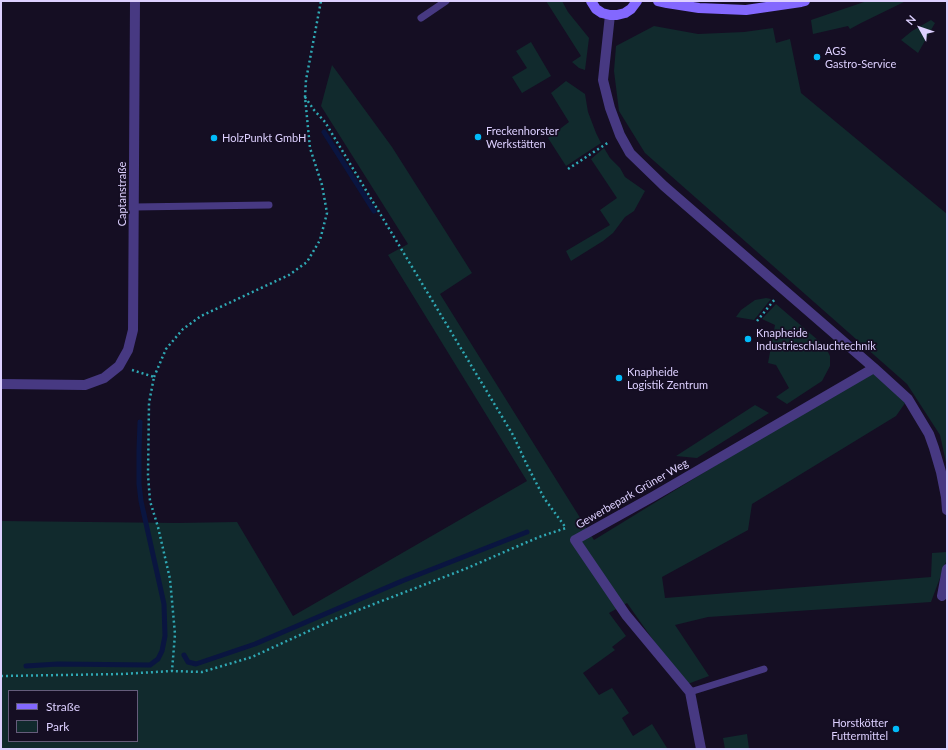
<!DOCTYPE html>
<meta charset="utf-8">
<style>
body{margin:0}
#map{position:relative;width:948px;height:750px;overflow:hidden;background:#150e23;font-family:Lato,sans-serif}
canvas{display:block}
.frame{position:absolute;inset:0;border:2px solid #ddd0ff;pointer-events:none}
.legend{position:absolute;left:8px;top:690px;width:130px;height:52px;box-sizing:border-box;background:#150e23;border:1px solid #655c7b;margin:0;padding:5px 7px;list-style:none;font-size:12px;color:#ddd0ff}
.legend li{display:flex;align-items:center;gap:8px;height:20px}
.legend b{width:20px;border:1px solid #655c7b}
.north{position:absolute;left:900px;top:8px;width:40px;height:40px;-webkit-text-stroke:3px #150e23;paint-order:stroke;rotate:310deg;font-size:11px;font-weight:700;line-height:16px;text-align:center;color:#ddd0ff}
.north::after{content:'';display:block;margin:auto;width:14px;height:18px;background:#ddd0ff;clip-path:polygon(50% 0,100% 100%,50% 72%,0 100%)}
</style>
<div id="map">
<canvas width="948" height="750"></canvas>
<div class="frame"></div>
<ul class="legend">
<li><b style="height:5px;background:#8368fe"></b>Straße</li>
<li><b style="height:11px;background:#112a2d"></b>Park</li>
</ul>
<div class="north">N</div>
</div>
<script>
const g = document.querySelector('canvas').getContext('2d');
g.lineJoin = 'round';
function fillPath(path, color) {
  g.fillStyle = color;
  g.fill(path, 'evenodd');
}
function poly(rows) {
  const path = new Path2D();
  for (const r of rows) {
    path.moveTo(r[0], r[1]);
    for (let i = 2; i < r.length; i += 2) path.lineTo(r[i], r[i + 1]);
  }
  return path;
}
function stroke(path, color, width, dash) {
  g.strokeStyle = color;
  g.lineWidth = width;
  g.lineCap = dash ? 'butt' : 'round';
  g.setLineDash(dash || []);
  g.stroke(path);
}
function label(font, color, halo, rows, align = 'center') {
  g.font = font + ' Lato,sans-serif';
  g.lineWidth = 3.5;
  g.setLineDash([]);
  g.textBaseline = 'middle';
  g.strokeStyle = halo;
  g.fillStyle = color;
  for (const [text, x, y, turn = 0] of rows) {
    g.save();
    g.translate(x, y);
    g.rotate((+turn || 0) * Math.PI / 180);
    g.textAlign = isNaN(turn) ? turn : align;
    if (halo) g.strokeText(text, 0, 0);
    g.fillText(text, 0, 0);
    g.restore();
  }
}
fillPath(poly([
 [546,1,562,1,568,12,589,38,585,70,579,68,572,62,581,56],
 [867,1,906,1,861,23,850,29,848,26,813,34,811,20],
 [931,20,935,23,918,53,901,40,912,31],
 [654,26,698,34,744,32,773,28,776,43,790,39,801,93,947,214,947,467,940,435,907,384,645,153,619,111,614,71,616,46],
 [531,42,551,76,522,93,512,77,527,68,516,51],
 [332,65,392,147,472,273,440,294,594,540,874,368,908,399,896,416,752,504,748,530,662,577,665,598,931,577,932,553,947,552,947,559,931,602,708,617,675,625,709,676,685,685,627,603,609,613,626,636,612,647,615,650,583,673,599,695,612,688,629,713,622,718,633,736,652,724,667,748,665,749,1,749,1,521,177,523,237,522,293,616,527,481,388,255,408,244,321,106],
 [9,691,137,691,137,741,9,741],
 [566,81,585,94,588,112,596,133,601,143,566,166,548,138,569,122,551,93],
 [604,148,610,158,620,168,625,177,645,191,634,211,625,217,613,233,603,241,571,261,566,251,610,225,600,210,617,198,591,159],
 [766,298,771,299,754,320,736,317,741,310,755,300],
 [776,304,819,341,827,350,830,356,830,366,822,381,787,404,776,397,789,388,776,365,768,363,775,325,762,319],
 [755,405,769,413,697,458,676,456],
 [747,734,749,749,725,749,723,738]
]), '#112a2d');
stroke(poly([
 [324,132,374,211],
 [184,655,188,662,196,664,255,644,402,581,527,532],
 [26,666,58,664,150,665,158,659,162,651,165,636,164,604,141,501,139,484,139,450,140,422]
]), '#0a1540', 5);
stroke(poly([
 [305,97,314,110,325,122,513,435,528,467,544,498,566,528],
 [568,169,609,142],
 [757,321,775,299],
 [132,370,154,377,149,403,148,475,150,501,158,527,170,579,175,634,172,671],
 [154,377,166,349,183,329,201,316,289,275,307,262,320,240,327,213,322,185,310,148,305,97,306,80,321,1],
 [1,676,122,674,172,671,202,672,252,657,335,619,465,569,539,537,566,528]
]), '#2fa8b4', 2.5, [2, 3]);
stroke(poly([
 [421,18,446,1],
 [134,207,269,205],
 [690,692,764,669]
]), '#473982', 7);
stroke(poly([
 [610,15,603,80,610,108,620,135,630,153,664,186,874,368,908,399,929,434,934,448,941,472,946,497,947,510],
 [1,384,85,385,104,378,119,366,128,350,133,330,135,1],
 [942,596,947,569],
 [701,749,690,692,626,615,575,540,654,496,874,368]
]), '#473982', 10);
stroke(poly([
 [591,1,596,9,602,13,610,15,617,15,625,13,631,9,637,1],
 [658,1,667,3,699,8,746,10,801,2,805,1]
]), '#8368fe', 10);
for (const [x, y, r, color] of [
 [817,57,4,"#01bbfa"],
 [478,137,4,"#01bbfa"],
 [214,138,4,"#01bbfa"],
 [748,339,4,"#01bbfa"],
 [619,378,4,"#01bbfa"],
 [896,729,4,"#01bbfa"]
]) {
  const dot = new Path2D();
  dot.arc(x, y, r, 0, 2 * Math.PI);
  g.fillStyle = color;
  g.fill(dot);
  stroke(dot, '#150e23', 1.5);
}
label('11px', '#ddd0ff', '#150e23', [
 ["AGS",825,51],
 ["Gastro-Service",825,64],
 ["Freckenhorster",486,131],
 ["Werkstätten",486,144],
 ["HolzPunkt GmbH",222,138],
 ["Knapheide",756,333],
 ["Industrieschlauchtechnik",756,346],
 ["Knapheide",627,372],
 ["Logistik Zentrum",627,385],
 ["Horstkötter",888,723,"right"],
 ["Futtermittel",888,736,"right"]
], 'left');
label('11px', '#ddd0ff', '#150e23', [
 ["Captanstraße",122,194,-90],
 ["Gewerbepark Grüner Weg",632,494,-30]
]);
</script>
